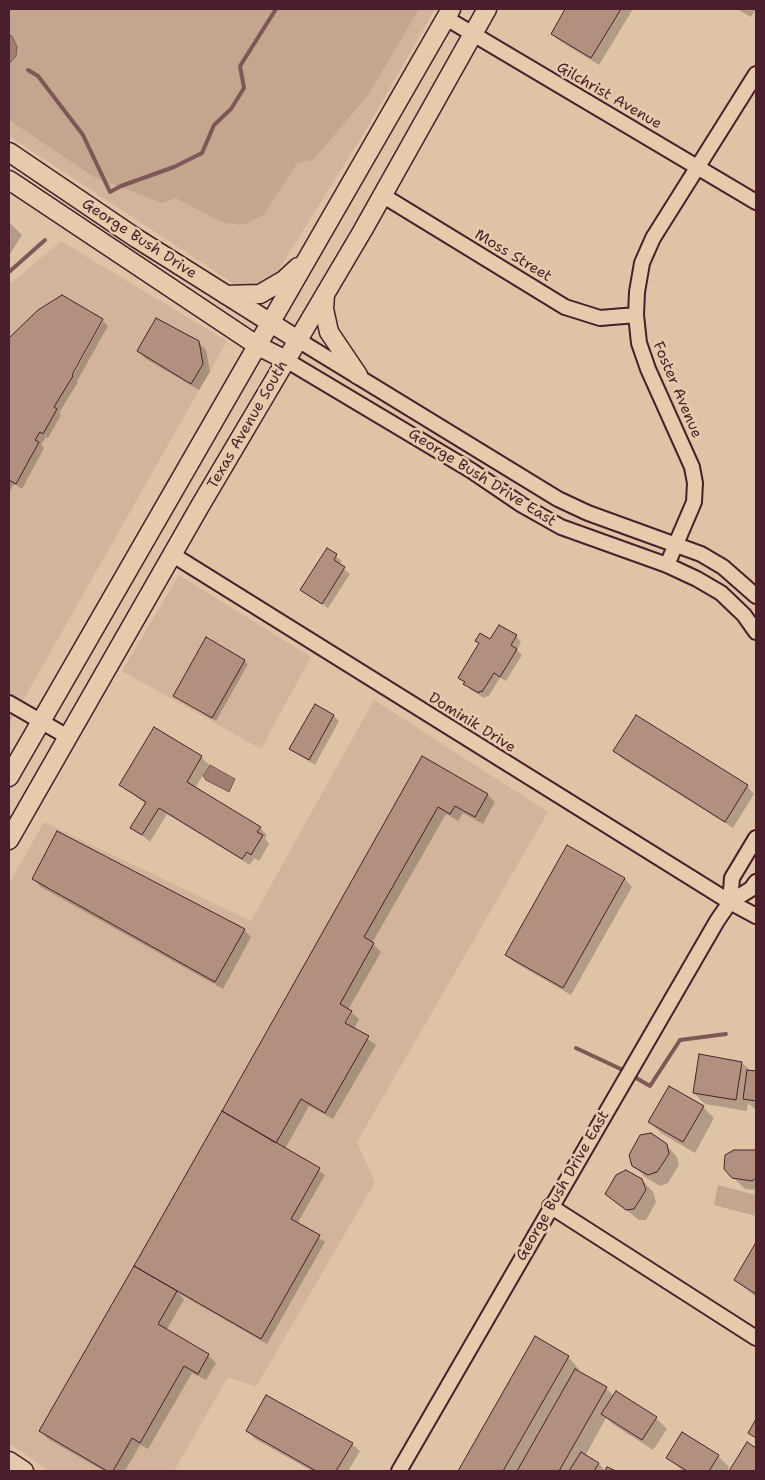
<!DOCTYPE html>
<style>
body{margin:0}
#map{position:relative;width:765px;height:1480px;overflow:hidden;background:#dfc3a7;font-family:"Shantell Sans",sans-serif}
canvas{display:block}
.frame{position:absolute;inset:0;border:10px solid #4a1f2b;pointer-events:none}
</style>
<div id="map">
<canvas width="765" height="1480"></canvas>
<div class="frame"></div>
</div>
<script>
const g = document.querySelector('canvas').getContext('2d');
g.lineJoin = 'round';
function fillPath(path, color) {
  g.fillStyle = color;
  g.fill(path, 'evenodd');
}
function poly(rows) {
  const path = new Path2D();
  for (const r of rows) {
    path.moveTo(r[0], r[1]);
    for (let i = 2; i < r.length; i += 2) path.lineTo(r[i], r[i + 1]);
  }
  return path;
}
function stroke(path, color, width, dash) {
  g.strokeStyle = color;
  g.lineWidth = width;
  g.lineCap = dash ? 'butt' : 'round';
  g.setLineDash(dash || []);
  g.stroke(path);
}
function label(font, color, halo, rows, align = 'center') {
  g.font = font + ' "Shantell Sans",sans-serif';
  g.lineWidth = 5;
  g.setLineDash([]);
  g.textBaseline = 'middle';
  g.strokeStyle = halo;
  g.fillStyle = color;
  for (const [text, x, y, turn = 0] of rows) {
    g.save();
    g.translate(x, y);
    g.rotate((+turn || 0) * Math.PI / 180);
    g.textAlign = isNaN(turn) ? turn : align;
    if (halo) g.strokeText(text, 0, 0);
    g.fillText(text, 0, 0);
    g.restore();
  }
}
fillPath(poly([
 [9,9,435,9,370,123,273,279,263,287,239,287,9,136],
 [61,241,227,341,9,725,9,285],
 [179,575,311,657,261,749,122,671],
 [374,700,548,812,357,1142,375,1182,256,1387,228,1377,174,1471,49,1471,9,1443,9,884,44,822,251,921]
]), '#d1b49b');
fillPath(poly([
 [9,9,419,9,368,95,313,160,298,162,264,215,242,225,221,222,176,198,162,203,94,177,9,120],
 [718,1185,756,1195,756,1216,714,1205]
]), '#c3a590');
const water = poly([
 [9,35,12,36,17,47,16,56,9,64,9,35],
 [210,765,235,779,229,792,206,780,203,776,210,765]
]);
fillPath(water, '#a07e72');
stroke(water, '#7e5856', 1);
fillPath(poly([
 [567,9,633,9,599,65,560,41,552,34],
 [737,9,756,9,751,17],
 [9,222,22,235,10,254,9,253],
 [103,321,108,326,77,381,78,382,59,413,61,415,48,438,46,437,41,445,44,448,22,489,14,484,9,493,9,341,11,338,70,381],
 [198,342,206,350,210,372,199,390,146,359,138,351],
 [327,549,342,561,339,565,350,574,328,608,302,590],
 [516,636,521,642,517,650,522,655,506,681,500,678,488,697,486,696,484,698,471,690,460,678,480,644,477,641],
 [244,661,248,664,216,721,174,696],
 [334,716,339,721,315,765,291,749],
 [615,751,747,786,754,794,733,828,623,759],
 [201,757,209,765,195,788,260,828,267,835,265,839,269,844,259,861,254,858,250,865,167,814,150,842,132,827,146,804,120,785],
 [423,757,488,795,495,802,483,824,463,813,458,821,446,814,372,943,381,952,348,1010,352,1012,341,1027,343,1029,352,1013,359,1019,354,1029,376,1045,333,1119,309,1106,285,1149,325,1175,297,1224,325,1242,267,1344,178,1293,184,1299,166,1331,208,1355,216,1363,206,1380,192,1373,148,1449,140,1445,125,1471,104,1471,48,1439,40,1431],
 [567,847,625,879,632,887,571,995,514,962,507,955],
 [34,879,244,930,251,937,223,989,41,887],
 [742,1063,751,1071,756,1072,756,1110,748,1103,747,1111,705,1104,694,1093],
 [703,1107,714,1118,695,1153,661,1133,649,1121],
 [666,1145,677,1157,679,1165,668,1183,660,1186,645,1177,633,1165],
 [755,1151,756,1153,756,1190,745,1189,733,1177],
 [642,1180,653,1192,656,1202,646,1220,639,1220,606,1194],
 [756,1246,756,1297,735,1280],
 [535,1338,568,1357,579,1369,578,1372,606,1388,614,1396,656,1418,667,1429,653,1450,614,1425,606,1418,585,1456,599,1464,604,1469,603,1471,459,1471],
 [248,1431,352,1444,360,1451,348,1471,312,1471,255,1439],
 [718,1456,729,1467,727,1471,683,1471,667,1457]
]), '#0003');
stroke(poly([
 [28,70,38,76,83,135,110,192,121,186,174,167,202,153,214,125,231,109,244,88,240,66,276,9],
 [9,272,45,240],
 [576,1048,625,1071],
 [631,1075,650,1086,680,1040,726,1034]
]), '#7e5856', 4);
const building = poly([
 [565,9,621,9,591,58,551,34,565,9],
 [62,295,103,319,72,375,73,376,54,407,57,409,43,434,40,432,35,440,39,442,16,484,9,480,9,338,38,310,62,295],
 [156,318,199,341,203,364,191,384,137,351,156,318],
 [327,548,337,554,334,560,345,567,322,604,300,590,327,548],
 [499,625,517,635,511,645,517,649,500,677,494,673,482,692,480,691,479,693,463,684,465,682,458,678,479,643,475,641,480,633,490,639,499,625],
 [206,637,245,660,212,718,173,696,206,637],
 [315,704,334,715,309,760,289,749,315,704],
 [636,715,748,785,725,822,613,751,636,715],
 [154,727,202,756,187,782,261,827,257,832,263,835,251,855,247,852,242,859,159,808,142,835,130,828,146,802,119,785,154,727],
 [422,756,488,794,475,817,455,806,450,814,438,807,364,937,374,943,340,1004,352,1011,345,1023,369,1036,325,1113,301,1099,276,1143,222,1111,422,756],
 [57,831,245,929,215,982,32,879,57,831],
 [567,845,625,878,563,988,505,955,567,845],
 [699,1054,742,1062,736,1100,693,1093,699,1054],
 [747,1070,756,1071,756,1101,743,1099,747,1070],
 [669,1086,704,1106,683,1142,648,1122,669,1086],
 [222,1111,320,1168,291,1219,320,1235,261,1339,134,1266,222,1111],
 [651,1133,667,1144,669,1154,657,1172,648,1175,632,1166,629,1155,640,1135,651,1133],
 [734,1150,756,1150,756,1178,752,1181,732,1178,724,1169,725,1155,734,1150],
 [626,1170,642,1179,646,1190,634,1209,626,1210,605,1194,616,1175,626,1170],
 [755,1244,756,1245,756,1294,734,1280,755,1244],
 [134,1266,177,1291,158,1324,209,1354,198,1374,184,1366,140,1443,132,1438,113,1471,107,1471,39,1431,134,1266],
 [535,1336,569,1356,503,1471,458,1471,535,1336],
 [575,1369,607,1387,559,1471,517,1471,575,1369],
 [616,1391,657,1417,642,1440,601,1414,616,1391],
 [266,1395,353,1443,336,1471,316,1471,246,1431,266,1395],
 [756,1419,756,1438,748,1433,756,1419],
 [682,1432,719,1455,709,1471,687,1471,666,1458,682,1432],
 [747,1442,756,1448,756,1471,729,1471,747,1442],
 [581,1452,599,1463,594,1471,569,1471,581,1452],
 [607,1467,616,1471,605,1471,607,1467]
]);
fillPath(building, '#b19080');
stroke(building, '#4a1f2b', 1);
const minor = poly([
 [446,18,756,202],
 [382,195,565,307,600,318,636,315],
 [298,340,558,499,588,513,701,554,723,567,756,596],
 [286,360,472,471,522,505,561,527,667,565,697,579,721,593,744,615,756,632],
 [173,555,730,902,756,916],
 [667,565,694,502,695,483,692,467,648,369,639,343,636,315,637,292,642,263,653,238,756,74],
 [9,703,68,737],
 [730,902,732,878,756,838],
 [550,1206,756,1338],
 [399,1471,717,921,730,902,751,889,756,882]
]);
const major = poly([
 [9,152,136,238,298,340],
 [9,180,258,346,286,360],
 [226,295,260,294,284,280,298,267],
 [325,295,324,309,329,332,358,375],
 [9,777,451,9],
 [9,840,200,506,363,230,487,9],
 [9,1461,24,1471]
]);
stroke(minor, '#4a1f2b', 18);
stroke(major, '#4a1f2b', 21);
stroke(minor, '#e5caac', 14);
stroke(major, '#e5caac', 18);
label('15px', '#4a1f2b', '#e5caac', [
 ["Gilchrist Avenue",609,96,30],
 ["George Bush Drive",139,239,33],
 ["Moss Street",513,256,31],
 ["Foster Avenue",677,390,67],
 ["Texas Avenue South",248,425,-60],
 ["George Bush Drive East",482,478,32],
 ["Dominik Drive",472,723,32],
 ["George Bush Drive East",563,1186,-60]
]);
</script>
